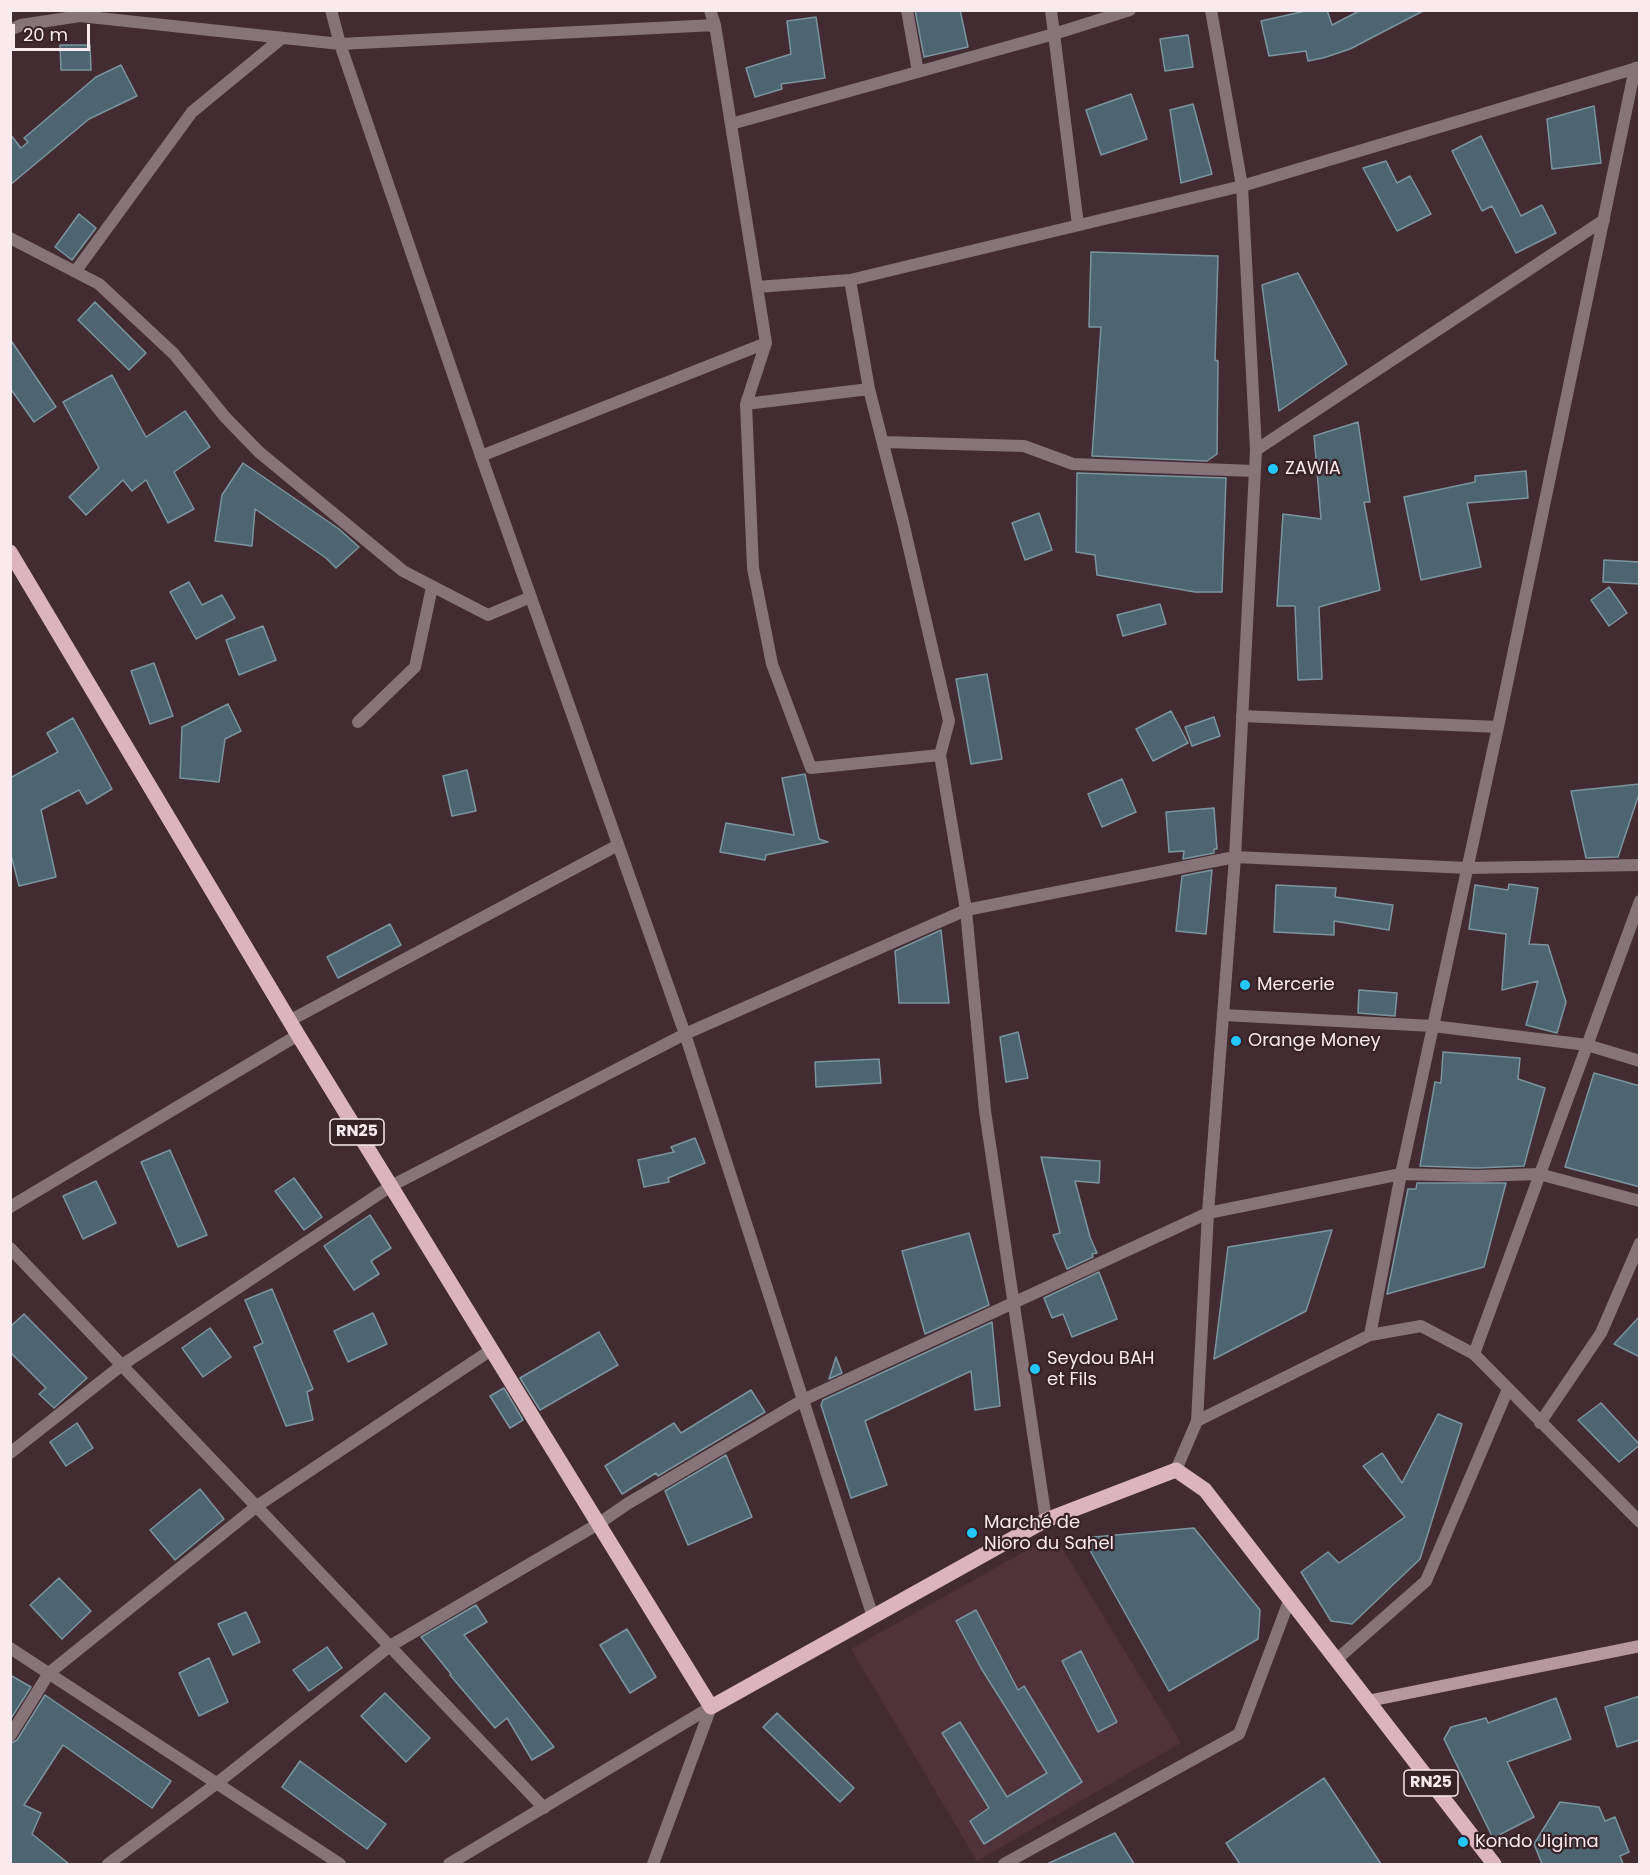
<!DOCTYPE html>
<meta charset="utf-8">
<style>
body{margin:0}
#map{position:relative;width:1650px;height:1875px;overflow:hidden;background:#422c31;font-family:Poppins,sans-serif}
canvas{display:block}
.frame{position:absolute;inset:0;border:12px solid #f9eaed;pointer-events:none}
.scale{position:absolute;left:12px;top:24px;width:78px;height:27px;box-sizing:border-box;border:3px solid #f9eaed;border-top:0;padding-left:8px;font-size:18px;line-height:21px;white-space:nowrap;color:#f9eaed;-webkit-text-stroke:4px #372228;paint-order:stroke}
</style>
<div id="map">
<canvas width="1650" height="1875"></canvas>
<div class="frame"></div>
<div class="scale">20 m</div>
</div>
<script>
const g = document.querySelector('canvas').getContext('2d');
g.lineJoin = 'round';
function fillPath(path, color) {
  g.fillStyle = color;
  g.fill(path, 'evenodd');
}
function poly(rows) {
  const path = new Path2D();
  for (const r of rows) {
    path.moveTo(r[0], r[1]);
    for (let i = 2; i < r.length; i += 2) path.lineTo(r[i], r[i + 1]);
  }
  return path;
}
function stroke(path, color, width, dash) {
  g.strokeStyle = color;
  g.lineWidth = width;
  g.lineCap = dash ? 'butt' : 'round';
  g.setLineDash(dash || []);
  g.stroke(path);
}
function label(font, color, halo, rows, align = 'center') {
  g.font = font + ' Poppins,sans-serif';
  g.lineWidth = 4.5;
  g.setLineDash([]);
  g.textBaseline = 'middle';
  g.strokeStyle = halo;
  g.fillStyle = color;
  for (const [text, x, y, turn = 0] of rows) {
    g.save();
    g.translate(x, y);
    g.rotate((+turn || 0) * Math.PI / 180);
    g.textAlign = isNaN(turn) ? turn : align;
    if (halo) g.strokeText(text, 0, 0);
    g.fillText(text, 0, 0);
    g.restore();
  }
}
fillPath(poly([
 [1054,1535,1181,1743,977,1861,851,1649]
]), '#4f323a');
const building = poly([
 [915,10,960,10,968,47,924,57,915,10],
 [1310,10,1327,10,1332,25,1361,10,1425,10,1350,49,1323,58,1308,61,1306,51,1269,56,1261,21,1310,10],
 [816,17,825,78,781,84,782,89,755,97,746,68,791,54,787,21,816,17],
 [1188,35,1193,67,1165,71,1160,39,1188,35],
 [60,45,90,45,91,70,61,70,60,45],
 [121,65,137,96,89,119,10,185,10,134,21,148,28,142,24,138,96,77,121,65],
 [1131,94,1147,139,1101,155,1086,110,1131,94],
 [1193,104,1212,174,1181,183,1170,110,1193,104],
 [1594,106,1601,163,1552,169,1547,119,1594,106],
 [1481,136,1521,216,1542,205,1556,233,1516,253,1492,206,1482,211,1452,151,1481,136],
 [1386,161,1397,183,1410,176,1431,214,1397,231,1363,168,1386,161],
 [79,214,96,228,72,260,55,247,79,214],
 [1091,252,1218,256,1215,360,1218,361,1217,454,1207,461,1092,456,1101,327,1089,327,1091,252],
 [1298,273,1347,364,1279,411,1262,285,1298,273],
 [95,302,146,353,129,370,78,320,95,302],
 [10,339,56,407,34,422,10,388,10,339],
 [112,375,146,437,185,411,210,447,174,472,194,509,168,523,146,480,132,491,123,480,86,515,69,497,99,468,63,402,112,375],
 [1358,422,1370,502,1364,502,1380,590,1319,607,1322,679,1298,680,1295,606,1277,606,1283,514,1321,519,1314,436,1358,422],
 [243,463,339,529,359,547,336,568,326,558,255,509,252,546,215,541,222,495,243,463],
 [1526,471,1528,498,1467,503,1481,567,1421,580,1404,497,1475,482,1475,476,1526,471],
 [1077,473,1226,478,1222,592,1195,592,1097,575,1095,555,1076,552,1077,473],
 [1039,513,1052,550,1025,560,1012,523,1039,513],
 [1604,560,1640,562,1640,584,1603,582,1604,560],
 [189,582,202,605,222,595,235,618,196,639,170,592,189,582],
 [1609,587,1627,613,1609,626,1591,600,1609,587],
 [1160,604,1166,624,1123,636,1117,615,1160,604],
 [263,626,276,660,239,675,226,640,263,626],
 [154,663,173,716,150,724,131,671,154,663],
 [987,674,1002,759,971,764,956,679,987,674],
 [228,704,241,731,225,739,219,782,180,778,182,727,228,704],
 [1171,711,1188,743,1153,761,1136,729,1171,711],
 [1214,717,1220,736,1192,746,1185,727,1214,717],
 [73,718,112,789,87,804,79,790,41,810,56,877,19,886,10,851,10,778,58,752,47,733,73,718],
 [467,770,476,811,452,816,443,776,467,770],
 [805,774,819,839,828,842,766,855,765,860,720,852,726,823,794,835,782,778,805,774],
 [1122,779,1136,812,1102,827,1088,794,1122,779],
 [1640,784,1640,791,1618,857,1586,858,1571,791,1640,784],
 [1214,808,1217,849,1214,849,1214,853,1183,859,1184,851,1169,852,1166,812,1214,808],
 [1212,870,1206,934,1176,931,1182,876,1212,870],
 [1509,884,1538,888,1529,944,1548,945,1566,1002,1557,1033,1526,1025,1538,981,1502,990,1506,934,1469,929,1475,885,1508,890,1509,884],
 [1276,885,1336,888,1335,897,1393,905,1389,930,1334,921,1334,935,1274,932,1276,885],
 [390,924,401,945,338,978,327,957,390,924],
 [941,930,949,1003,899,1003,895,951,941,930],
 [1359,990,1397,993,1395,1016,1358,1013,1359,990],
 [1018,1032,1028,1078,1006,1082,1000,1037,1018,1032],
 [1443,1052,1520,1058,1518,1079,1545,1088,1524,1166,1477,1168,1420,1166,1435,1082,1441,1083,1443,1052],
 [879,1059,881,1083,816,1087,815,1062,879,1059],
 [1594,1073,1640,1086,1640,1187,1565,1167,1594,1073],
 [695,1138,705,1163,668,1178,669,1182,644,1187,638,1160,674,1152,671,1147,695,1138],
 [170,1150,207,1235,178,1247,141,1162,170,1150],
 [1041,1157,1100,1161,1099,1183,1075,1181,1090,1237,1097,1253,1092,1254,1093,1257,1067,1269,1053,1235,1060,1233,1041,1157],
 [294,1178,322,1217,304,1230,275,1191,294,1178],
 [96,1181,116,1223,83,1239,63,1196,96,1181],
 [1417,1183,1506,1183,1484,1267,1387,1294,1408,1189,1416,1189,1417,1183],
 [370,1215,391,1248,371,1261,379,1274,354,1290,324,1246,370,1215],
 [1332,1230,1306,1311,1214,1359,1228,1247,1332,1230],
 [969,1233,989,1305,925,1334,902,1251,969,1233],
 [1099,1272,1117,1319,1072,1337,1063,1314,1052,1318,1044,1298,1099,1272],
 [272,1289,313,1389,307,1392,313,1420,286,1426,254,1347,263,1343,245,1300,272,1289],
 [373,1313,387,1344,348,1362,334,1331,373,1313],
 [24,1314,87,1378,54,1408,39,1394,46,1388,10,1352,10,1327,24,1314],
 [1640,1316,1640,1357,1614,1344,1640,1316],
 [992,1322,1000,1406,975,1410,971,1371,865,1421,887,1485,851,1498,821,1405,823,1400,992,1322],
 [210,1328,231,1357,203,1377,182,1348,210,1328],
 [599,1332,618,1365,540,1410,520,1378,599,1332],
 [836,1357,842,1373,829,1379,836,1357],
 [504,1388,523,1420,510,1428,490,1396,504,1388],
 [751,1390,765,1412,658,1476,656,1473,622,1494,605,1466,674,1423,681,1433,751,1390],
 [1601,1403,1640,1445,1619,1462,1578,1420,1601,1403],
 [1438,1414,1462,1424,1420,1559,1352,1624,1331,1621,1301,1572,1328,1552,1339,1563,1405,1517,1363,1466,1382,1453,1402,1483,1438,1414],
 [77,1423,93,1448,66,1466,50,1442,77,1423],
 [726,1455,752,1517,688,1545,665,1491,726,1455],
 [200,1489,224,1519,175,1560,150,1530,200,1489],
 [1194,1528,1260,1610,1258,1639,1169,1691,1083,1538,1194,1528],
 [59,1578,91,1611,62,1639,30,1605,59,1578],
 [476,1605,487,1622,464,1635,554,1747,532,1760,507,1718,495,1728,450,1675,451,1674,421,1637,476,1605],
 [976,1610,1018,1690,1024,1686,1082,1782,984,1844,970,1821,989,1808,942,1733,960,1722,1007,1797,1047,1773,981,1668,956,1621,976,1610],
 [246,1612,260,1642,233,1655,218,1624,246,1612],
 [627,1629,656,1677,630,1693,600,1645,627,1629],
 [327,1647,342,1668,309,1691,293,1670,327,1647],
 [1081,1651,1117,1722,1098,1732,1062,1661,1081,1651],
 [209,1658,228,1702,199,1716,179,1673,209,1658],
 [10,1675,31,1687,10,1720,10,1675],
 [385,1693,430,1738,406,1762,361,1716,385,1693],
 [45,1695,171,1781,152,1808,63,1745,24,1805,41,1813,32,1834,69,1864,10,1864,10,1744,17,1740,45,1695],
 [1640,1696,1640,1740,1617,1747,1605,1707,1640,1696],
 [1556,1698,1571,1739,1507,1762,1534,1817,1493,1838,1444,1739,1451,1727,1486,1718,1488,1723,1556,1698],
 [777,1713,854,1788,840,1802,763,1727,777,1713],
 [300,1761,386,1824,367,1849,282,1787,300,1761],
 [1324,1778,1381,1864,1240,1864,1226,1843,1324,1778],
 [1560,1802,1599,1807,1605,1821,1615,1817,1629,1852,1620,1856,1623,1864,1542,1864,1534,1844,1560,1802],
 [1115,1833,1134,1864,1047,1864,1115,1833]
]);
fillPath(building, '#4d6570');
stroke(building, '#7b95a0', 1.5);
stroke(poly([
 [331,10,340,44,481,456,685,1034,873,1617],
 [710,10,715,25,766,343,746,404,753,568,772,664,811,768,940,755],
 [907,10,918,72],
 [1051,10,1078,225],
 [10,30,21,25,80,16,340,44,715,25],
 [731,124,1054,34,1130,10],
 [10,238,99,284,174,354,225,417,259,452,403,571,488,615,531,597],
 [75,272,192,112,282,38],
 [850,280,869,389,903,522,949,721,940,755,966,910,985,1111,1046,1520],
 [757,287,850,280,1242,186,1640,67],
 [746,404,869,389],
 [883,442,1024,446,1073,464,1254,471],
 [1256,450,1604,220],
 [481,456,766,343],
 [1242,716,1498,727],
 [358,722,415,667,432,587],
 [1223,1015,1433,1026,1587,1045,1640,1061],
 [289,1021,618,845],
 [10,1207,298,1035],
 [10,1248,544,1808],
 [1370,1335,1401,1174,1498,727,1635,68],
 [1197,1421,1370,1335,1421,1326,1474,1354],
 [1540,1423,1601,1333,1640,1243],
 [10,1453,122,1365,391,1186,685,1034,966,910,1235,857,1467,868,1640,865],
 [10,1648,340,1864],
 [1336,1660,1426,1581,1508,1389],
 [10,1736,49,1673,257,1506,491,1350],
 [108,1864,216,1784,390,1646,598,1524,627,1504,803,1400,1208,1213,1401,1174,1477,1176,1539,1174,1640,1201],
 [653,1864,711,1707],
 [1004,1864,1239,1734,1289,1601]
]), '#877478', 12);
stroke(poly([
 [1640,901,1474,1354,1640,1522],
 [1176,1470,1197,1421,1208,1213,1235,857,1256,450,1242,186,1211,10],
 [449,1864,711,1707]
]), '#877478', 12);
stroke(poly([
 [1368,1701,1640,1646]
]), '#b6989f', 12);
stroke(poly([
 [10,552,298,1035,711,1707,1046,1520,1176,1470,1205,1490,1494,1864]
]), '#dbb4bd', 15);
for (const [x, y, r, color] of [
 [1273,469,6,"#23c9fe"],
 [1245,985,6,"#23c9fe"],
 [1236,1041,6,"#23c9fe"],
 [1035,1369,6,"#23c9fe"],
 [972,1533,6,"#23c9fe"],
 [1463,1842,6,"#23c9fe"]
]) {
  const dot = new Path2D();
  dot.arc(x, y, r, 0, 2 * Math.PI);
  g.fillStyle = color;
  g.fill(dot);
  stroke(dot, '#372228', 2);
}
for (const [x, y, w] of [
 [357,1132,54],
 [1431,1783,54]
]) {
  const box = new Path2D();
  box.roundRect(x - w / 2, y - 13, w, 26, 4.5);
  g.fillStyle = '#372228';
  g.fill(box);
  stroke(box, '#f9eaed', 1.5);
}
label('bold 16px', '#f9eaed', null, [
 ["RN25",357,1132],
 ["RN25",1431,1783]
]);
label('18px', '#f9eaed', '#372228', [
 ["ZAWIA",1285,469],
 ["Mercerie",1257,985],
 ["Orange Money",1248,1041],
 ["Seydou BAH",1047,1359],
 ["et Fils",1047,1380],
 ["Marché de",984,1523],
 ["Nioro du Sahel",984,1544],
 ["Kondo Jigima",1475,1842]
], 'left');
</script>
